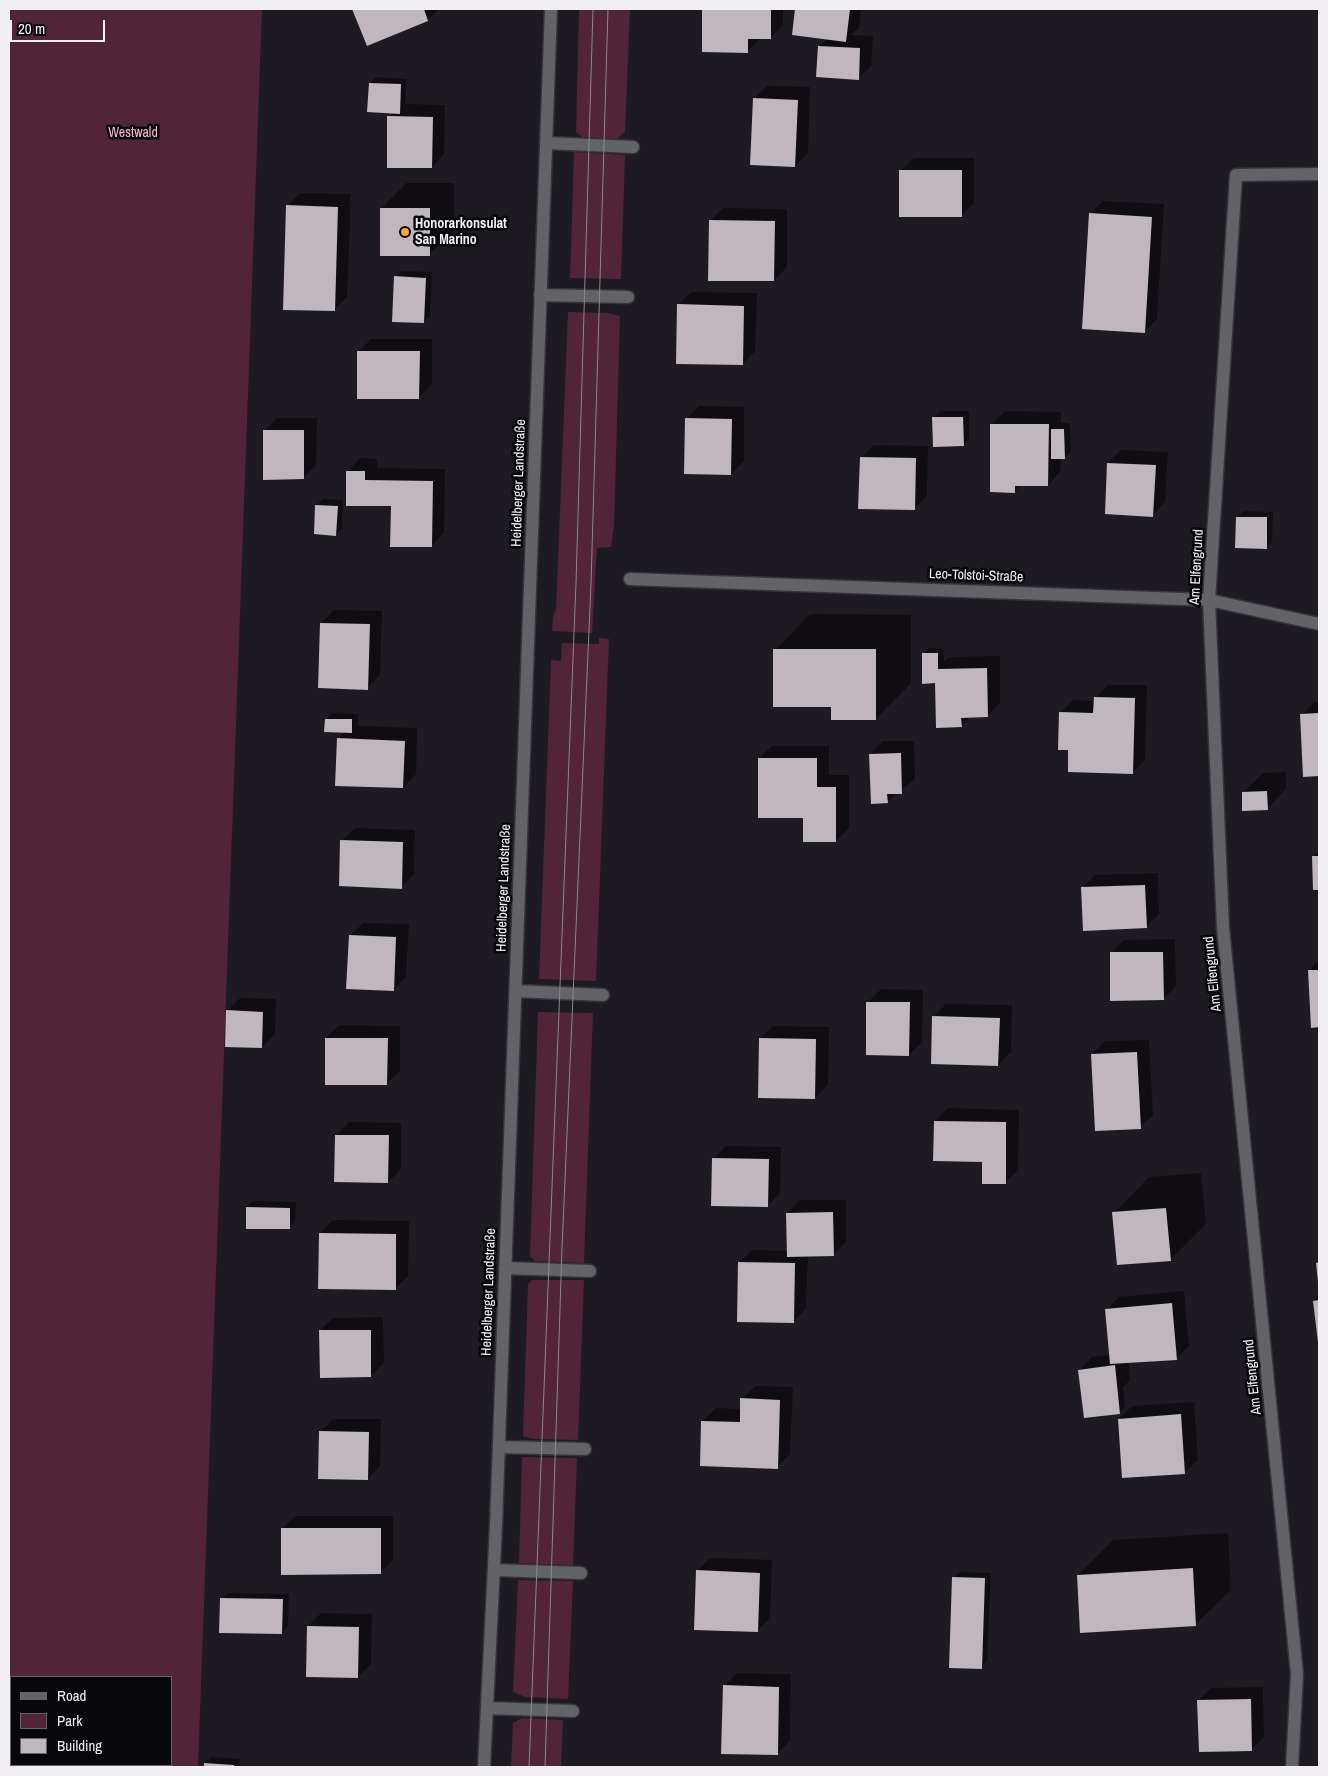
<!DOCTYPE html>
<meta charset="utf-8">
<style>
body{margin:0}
#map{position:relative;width:1328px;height:1776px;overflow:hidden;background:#1d1a21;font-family:"Archivo Narrow",sans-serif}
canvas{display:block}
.frame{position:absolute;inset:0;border:10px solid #f1eff4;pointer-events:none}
.legend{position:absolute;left:10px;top:1676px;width:162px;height:90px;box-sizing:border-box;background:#070609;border:1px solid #656367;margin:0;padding:6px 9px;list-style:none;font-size:15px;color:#f1eff4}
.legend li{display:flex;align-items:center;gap:10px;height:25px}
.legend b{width:25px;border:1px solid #656367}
.scale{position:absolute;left:10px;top:20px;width:95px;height:22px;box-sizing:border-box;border:2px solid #f1eff4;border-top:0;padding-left:6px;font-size:15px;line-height:18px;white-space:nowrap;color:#f1eff4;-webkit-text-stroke:4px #070609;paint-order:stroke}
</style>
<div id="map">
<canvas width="1328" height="1776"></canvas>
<div class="frame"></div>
<ul class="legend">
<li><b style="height:6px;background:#626367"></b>Road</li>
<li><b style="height:14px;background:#512438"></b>Park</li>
<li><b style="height:14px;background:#bfb6be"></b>Building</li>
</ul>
<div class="scale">20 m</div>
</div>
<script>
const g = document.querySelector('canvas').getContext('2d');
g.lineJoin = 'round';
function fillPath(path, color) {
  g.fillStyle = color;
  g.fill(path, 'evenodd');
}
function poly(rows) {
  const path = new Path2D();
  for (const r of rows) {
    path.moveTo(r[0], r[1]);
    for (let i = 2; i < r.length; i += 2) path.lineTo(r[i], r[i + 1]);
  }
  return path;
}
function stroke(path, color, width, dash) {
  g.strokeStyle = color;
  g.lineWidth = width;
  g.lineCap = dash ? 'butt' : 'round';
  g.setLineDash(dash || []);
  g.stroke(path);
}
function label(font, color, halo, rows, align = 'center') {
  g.font = font + ' "Archivo Narrow",sans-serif';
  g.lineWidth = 5;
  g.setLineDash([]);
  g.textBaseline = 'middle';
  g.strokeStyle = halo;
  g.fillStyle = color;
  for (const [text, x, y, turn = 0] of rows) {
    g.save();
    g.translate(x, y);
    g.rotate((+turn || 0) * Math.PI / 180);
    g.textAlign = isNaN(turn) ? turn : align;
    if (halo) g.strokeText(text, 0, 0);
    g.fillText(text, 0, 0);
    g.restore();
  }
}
fillPath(poly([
 [9,9,262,9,198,1767,9,1767],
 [11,1677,171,1677,171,1765,11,1765],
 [579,9,630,9,625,132,617,139,582,137,576,132],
 [574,152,625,155,621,279,570,278],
 [568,312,607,313,620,316,614,526,611,547,597,548,592,633,552,631,553,617,556,609],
 [599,638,609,639,596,981,539,979,551,660,561,661,562,643,599,644],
 [538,1012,593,1013,584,1263,535,1261,530,1256],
 [532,1280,584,1280,578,1440,533,1439,523,1436,528,1284],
 [522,1457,577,1458,573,1565,519,1563],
 [518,1580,573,1581,568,1699,525,1697,513,1692],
 [522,1718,563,1720,561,1767,511,1767,513,1723]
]), '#512438');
fillPath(poly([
 [353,9,439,9,428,20,367,44],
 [704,9,783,9,783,25,770,38,760,39,747,52,703,51],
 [796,9,861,9,859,28,851,35,873,36,871,66,858,79,819,46,828,38,793,34],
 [376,77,407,79,405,104,445,105,444,154,432,167,389,117,394,112,370,83],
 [767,86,810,87,808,153,795,166,754,98],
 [914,158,974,158,974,203,961,216,901,170],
 [406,183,454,183,454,230,429,255,381,209],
 [300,193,351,194,347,297,334,310,287,206],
 [1103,201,1164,204,1157,319,1144,332,1090,214],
 [723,208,787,209,787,267,774,280,710,221],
 [402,271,432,272,430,316,423,322,395,277],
 [691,292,757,293,755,351,742,364,678,305],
 [371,339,432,339,432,384,419,397,358,352],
 [699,406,744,407,744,461,731,474,686,419],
 [940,411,969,411,969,439,963,445,933,418],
 [1005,411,1061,412,1061,423,1070,423,1071,451,1065,458,1061,458,1060,472,1048,485,1022,484,1014,492,992,424],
 [277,418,317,418,316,465,303,478,264,431],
 [874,445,928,446,927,496,914,509,861,458],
 [1121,450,1168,452,1165,502,1153,515,1108,463],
 [360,458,377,459,377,468,445,469,444,533,431,546,392,505,348,471],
 [323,499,343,500,342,528,336,534,317,505],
 [1244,511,1273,512,1272,542,1266,548,1237,517],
 [334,610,382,611,380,675,367,688,321,623],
 [810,614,911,615,911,683,876,719,832,706,775,650],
 [929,648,943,648,944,662,949,657,1000,656,1000,703,987,716,971,716,961,726,923,654],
 [1108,685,1147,685,1145,760,1132,773,1070,749,1060,713,1073,700,1095,701,1095,698],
 [1314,702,1319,702,1319,775,1304,776,1302,715],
 [332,713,358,714,358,726,417,728,416,774,403,787,338,739,345,731,326,719],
 [883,741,914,741,915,779,887,802,870,754],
 [772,746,829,746,829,775,849,775,849,828,836,841,804,817,759,758],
 [1286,772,1286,789,1267,809,1244,792,1263,773],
 [355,828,415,830,414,874,401,887,342,840],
 [1319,851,1319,889,1314,889,1313,857],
 [1158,873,1159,914,1146,927,1082,888,1095,875],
 [363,923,409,924,406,977,394,990,350,936],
 [1175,939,1176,986,1163,999,1111,953,1124,940],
 [1319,960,1319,1026,1312,1026,1309,971],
 [881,989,923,990,922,1042,909,1055,868,1002],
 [240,998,276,999,275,1034,262,1047,227,1011],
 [946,1004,1012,1005,1011,1052,998,1065,934,1016],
 [339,1025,400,1026,400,1071,387,1083,326,1038],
 [773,1026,829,1027,828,1085,815,1098,760,1038],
 [1149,1040,1153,1115,1140,1127,1092,1054,1105,1041],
 [948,1108,1019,1110,1018,1170,1005,1183,984,1160,935,1121],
 [349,1122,401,1123,401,1169,388,1182,337,1135],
 [726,1146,781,1147,780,1193,767,1206,714,1158],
 [1201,1173,1206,1224,1170,1260,1114,1213,1149,1177],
 [800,1200,846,1200,846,1242,833,1255,808,1255,806,1309,793,1322,739,1263,752,1250,788,1251,787,1213],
 [253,1201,296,1202,295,1222,289,1228,247,1207],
 [333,1220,409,1221,408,1276,395,1289,320,1233],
 [1184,1291,1189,1346,1176,1359,1129,1363,1130,1380,1123,1387,1125,1407,1119,1413,1079,1370,1092,1357,1110,1355,1106,1310,1119,1297],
 [1319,1296,1319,1342,1314,1301],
 [383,1317,384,1363,371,1376,320,1330,333,1318],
 [755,1386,793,1387,790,1454,777,1467,703,1421,716,1408,741,1409,742,1399],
 [1194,1402,1198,1460,1185,1472,1123,1477,1119,1419,1132,1406],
 [333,1419,381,1419,380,1466,368,1479,320,1432],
 [295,1516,393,1516,393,1560,380,1573,282,1529],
 [1228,1533,1231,1590,1195,1625,1078,1575,1113,1540],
 [710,1558,772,1560,770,1618,757,1631,697,1571],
 [960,1572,991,1573,987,1661,981,1668,953,1578],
 [228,1593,289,1594,288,1626,282,1633,221,1599],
 [321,1613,372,1614,371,1664,358,1677,308,1626],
 [737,1673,791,1674,790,1741,777,1754,724,1686],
 [1263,1687,1264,1737,1251,1750,1199,1700,1211,1688],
 [212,1757,240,1759,239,1767,205,1767,205,1763]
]), '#0007');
fillPath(poly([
 [352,9,424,9,428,21,367,46],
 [702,9,771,9,771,39,748,39,748,53,702,52],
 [795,9,850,9,846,42,792,35],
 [818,46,860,48,859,80,816,77],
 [369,83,401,84,400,114,367,112],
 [753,98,798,100,795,167,750,165],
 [387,116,433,117,432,168,387,168],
 [899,170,962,170,962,217,899,217],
 [286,205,338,207,335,311,283,310],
 [380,208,430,208,430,256,380,256],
 [1089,213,1152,217,1145,333,1082,329],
 [709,220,775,221,774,281,708,281],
 [394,276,426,278,424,323,392,322],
 [677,304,744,306,743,365,676,364],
 [357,351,420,351,419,399,357,399],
 [932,417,963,417,964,446,933,447],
 [685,418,732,419,731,475,684,474],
 [990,424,1049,424,1048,486,1015,486,1015,493,990,492],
 [1051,429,1064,429,1065,459,1051,459],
 [263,430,304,430,304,479,263,480],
 [860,457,916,458,915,510,858,509],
 [1107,463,1156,465,1153,517,1105,514],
 [346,471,365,471,365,480,433,481,432,547,390,547,391,506,346,506],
 [315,505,338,506,336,536,314,534],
 [1236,517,1267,517,1267,549,1235,548],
 [320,623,370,624,368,690,318,688],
 [773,649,876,649,876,720,831,720,831,707,773,707],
 [922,653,938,653,938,669,987,668,988,717,961,718,962,727,936,728,935,683,922,684],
 [1094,697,1135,698,1133,774,1068,772,1068,750,1058,750,1059,712,1093,713],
 [1319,713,1319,776,1303,777,1300,714],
 [325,719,352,719,352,733,324,732],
 [337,738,405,741,403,788,335,786],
 [901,753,902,794,887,794,888,803,871,804,869,754],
 [758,758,817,758,817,787,836,787,836,842,803,842,803,818,758,818],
 [1267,791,1268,810,1242,811,1242,792],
 [340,840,403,842,402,889,339,886],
 [1312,856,1319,856,1319,890,1313,890],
 [1145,885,1147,928,1083,931,1081,887],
 [349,935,396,937,394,991,346,989],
 [1110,952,1163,952,1164,1000,1110,1001],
 [1308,970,1319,970,1319,1027,1311,1028],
 [866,1002,910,1002,909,1056,866,1055],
 [226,1010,263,1012,262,1048,225,1047],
 [932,1016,1000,1018,998,1066,931,1064],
 [325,1038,388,1038,387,1085,325,1085],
 [759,1038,816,1039,815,1099,758,1098],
 [1137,1052,1141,1129,1095,1131,1091,1054],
 [934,1121,1006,1122,1006,1184,982,1184,982,1162,933,1161],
 [335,1135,389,1135,388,1183,334,1182],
 [712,1158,769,1159,768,1207,711,1206],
 [246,1207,290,1208,290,1229,246,1229],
 [1166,1208,1171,1261,1117,1265,1112,1212],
 [833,1212,834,1256,787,1257,786,1213],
 [319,1233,396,1234,396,1290,318,1289],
 [738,1262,795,1263,794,1323,737,1322],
 [1319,1262,1319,1282,1318,1282,1316,1263],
 [1319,1300,1319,1342,1318,1342,1313,1301],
 [1172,1303,1177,1360,1110,1364,1105,1309],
 [319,1330,371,1330,371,1377,320,1378],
 [1115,1365,1120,1414,1084,1418,1078,1370],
 [740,1398,780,1400,778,1469,700,1466,701,1421,740,1422],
 [1181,1414,1185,1474,1122,1478,1118,1419],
 [319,1431,369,1432,368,1480,318,1479],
 [281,1528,381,1528,381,1574,281,1575],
 [1193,1568,1196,1626,1080,1633,1077,1575],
 [696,1570,760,1573,758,1632,694,1630],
 [952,1577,985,1578,982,1669,949,1668],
 [220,1598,283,1599,282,1634,219,1633],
 [307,1626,359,1627,358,1678,306,1677],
 [723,1685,779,1687,778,1755,721,1754],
 [1251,1699,1252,1751,1199,1752,1197,1700],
 [204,1763,234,1765,234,1767,204,1767]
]), '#bfb6be');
const minor = poly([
 [547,143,633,147],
 [540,295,628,297],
 [630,579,1209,600,1319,624],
 [516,991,603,995],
 [505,1268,590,1271],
 [499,1447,585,1449],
 [494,1570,581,1573],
 [487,1708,573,1711],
 [484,1767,496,1525,551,9],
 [1292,1767,1297,1674,1223,928,1209,600,1236,175,1319,174]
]);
stroke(minor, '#36343a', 15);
stroke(minor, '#626367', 12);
stroke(poly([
 [529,1767,576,583,593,9],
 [545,1767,562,1248,591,584,608,9]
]), '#8a888e', 1);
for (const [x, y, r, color] of [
 [405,232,5,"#f2a541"]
]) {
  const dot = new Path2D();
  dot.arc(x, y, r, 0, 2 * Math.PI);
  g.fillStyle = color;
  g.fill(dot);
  stroke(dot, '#070609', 2);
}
label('14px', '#feb5d1', '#070609', [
 ["Westwald",133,133]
]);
label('bold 14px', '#f1eff4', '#070609', [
 ["Honorarkonsulat",415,224],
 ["San Marino",415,240]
], 'left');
label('14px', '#f1eff4', '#070609', [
 ["Heidelberger Landstraße",519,483,-88],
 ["Am Elfengrund",1197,567,-87],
 ["Leo-Tolstoi-Straße",976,576,2],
 ["Heidelberger Landstraße",504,888,-88],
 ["Am Elfengrund",1213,974,-96],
 ["Heidelberger Landstraße",489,1292,-88],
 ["Am Elfengrund",1253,1377,-96]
]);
</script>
